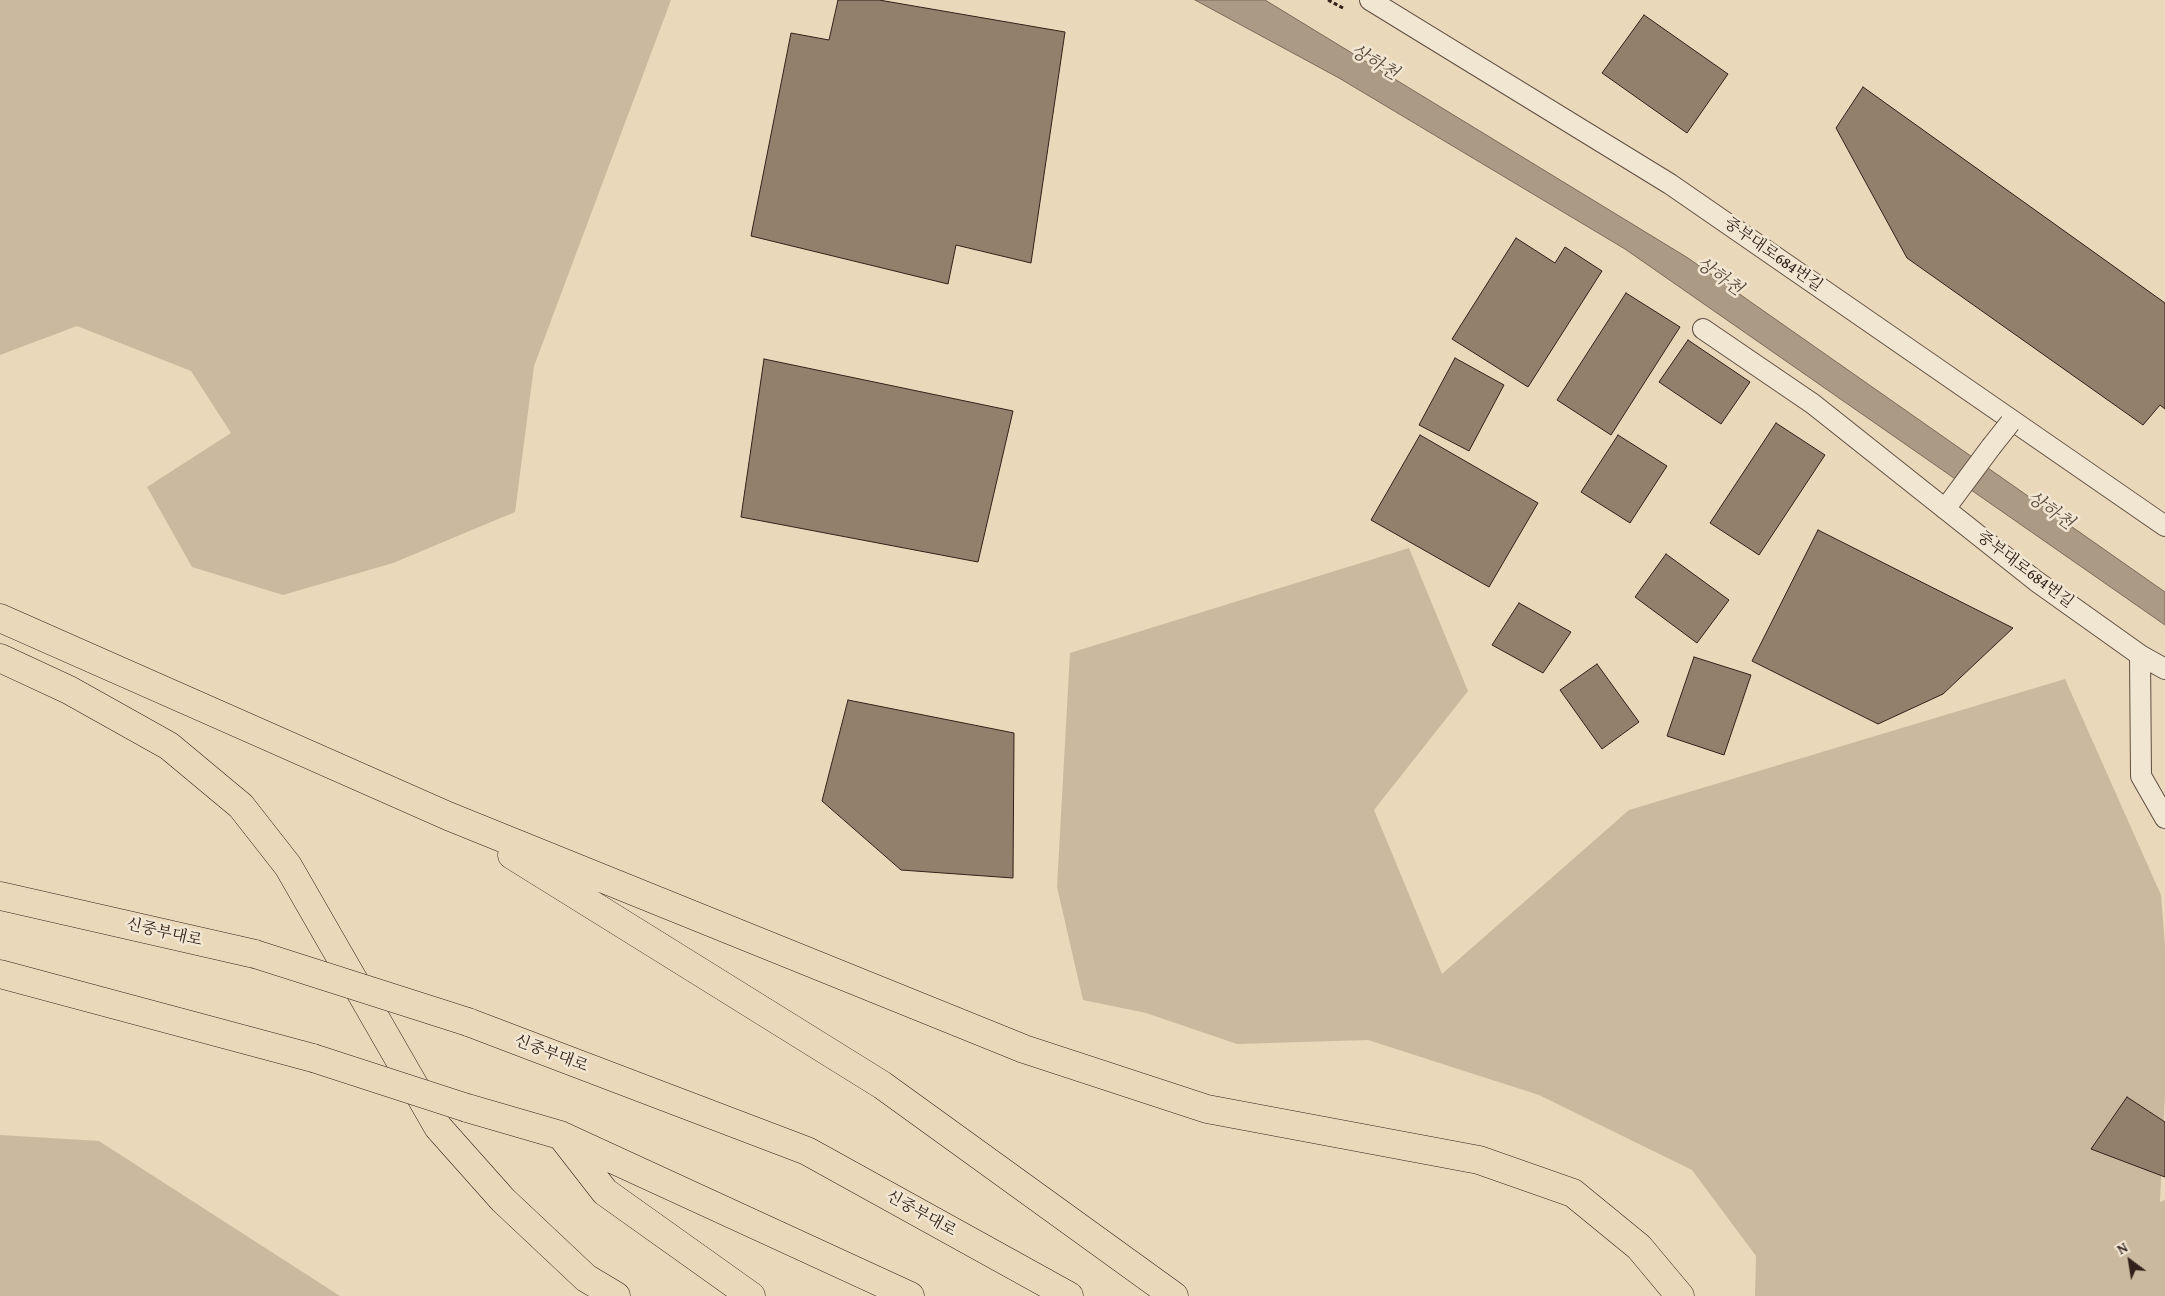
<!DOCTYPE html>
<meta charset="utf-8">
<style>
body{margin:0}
#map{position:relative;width:2165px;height:1296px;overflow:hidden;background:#ead8ba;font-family:"Gentium Book Plus",serif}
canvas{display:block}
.north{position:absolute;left:2105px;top:1236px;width:50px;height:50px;-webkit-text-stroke:4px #f1e6d2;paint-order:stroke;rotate:329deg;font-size:14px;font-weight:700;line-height:20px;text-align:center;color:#32211a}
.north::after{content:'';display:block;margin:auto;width:18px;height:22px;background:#32211a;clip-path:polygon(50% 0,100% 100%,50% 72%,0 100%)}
</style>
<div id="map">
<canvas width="2165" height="1296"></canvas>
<div class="north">N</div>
</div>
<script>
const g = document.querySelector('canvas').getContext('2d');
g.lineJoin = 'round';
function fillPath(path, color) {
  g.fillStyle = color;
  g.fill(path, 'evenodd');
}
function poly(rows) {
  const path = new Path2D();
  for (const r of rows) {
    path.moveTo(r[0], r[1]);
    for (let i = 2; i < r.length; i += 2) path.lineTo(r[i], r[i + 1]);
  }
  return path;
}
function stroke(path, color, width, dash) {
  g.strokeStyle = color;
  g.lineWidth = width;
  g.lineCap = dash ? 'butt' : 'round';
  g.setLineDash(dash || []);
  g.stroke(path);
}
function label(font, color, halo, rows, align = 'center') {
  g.font = font + ' "Gentium Book Plus","Noto Serif KR",serif';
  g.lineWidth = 5;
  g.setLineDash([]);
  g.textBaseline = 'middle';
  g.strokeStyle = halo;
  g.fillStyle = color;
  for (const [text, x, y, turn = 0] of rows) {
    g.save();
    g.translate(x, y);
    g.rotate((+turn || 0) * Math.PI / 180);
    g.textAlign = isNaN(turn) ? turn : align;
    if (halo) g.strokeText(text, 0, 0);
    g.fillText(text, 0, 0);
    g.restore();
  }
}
fillPath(poly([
 [0,0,671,0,534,366,515,512,393,563,283,595,192,567,147,487,231,433,191,371,77,326,0,355],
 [1409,548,1468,691,1374,810,1442,974,1629,810,2065,679,2161,895,2165,946,2165,1094,2160,1202,2165,1200,2165,1296,1755,1296,1756,1256,1692,1170,1539,1095,1368,1040,1237,1044,1146,1013,1083,1000,1057,887,1070,653],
 [0,1135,99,1141,340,1296,0,1296]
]), '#cbb99f');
const water = poly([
 [1195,0,1265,0,1688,258,2165,592,2165,625,1625,249,1339,78,1195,0]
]);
fillPath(water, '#ab9a84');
stroke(water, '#7b6a5a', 1);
const building = poly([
 [838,0,879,0,1065,32,1031,263,956,245,948,284,751,236,791,33,829,40,838,0],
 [1644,15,1728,74,1687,133,1602,73,1644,15],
 [1863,87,2165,303,2165,409,2160,405,2143,425,1907,258,1836,128,1863,87],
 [1516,238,1555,263,1565,247,1602,271,1528,387,1452,339,1516,238],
 [1626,293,1680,327,1611,435,1557,400,1626,293],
 [1688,340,1750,382,1721,424,1659,382,1688,340],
 [1455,358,1504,385,1469,451,1419,425,1455,358],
 [764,359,1013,411,978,562,741,517,764,359],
 [1776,423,1825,455,1759,555,1710,523,1776,423],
 [1420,435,1538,503,1489,587,1371,520,1420,435],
 [1618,435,1667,466,1630,523,1581,492,1618,435],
 [1818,530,2013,628,1943,694,1878,724,1752,661,1818,530],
 [1666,554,1729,600,1697,643,1635,597,1666,554],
 [1519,603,1571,632,1543,673,1492,645,1519,603],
 [1694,657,1751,675,1724,755,1667,736,1694,657],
 [1597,664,1639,722,1602,749,1560,690,1597,664],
 [848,700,1014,733,1013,878,901,870,822,801,848,700],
 [2127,1097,2165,1122,2165,1177,2091,1149,2127,1097]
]);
fillPath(building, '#92806d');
stroke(building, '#32211a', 1);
const lane = poly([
 [1370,0,1670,184,2165,526],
 [1703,329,1813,404,2036,581,2140,655,2141,776,2165,818],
 [1945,509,1991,447],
 [2140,655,2165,669]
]);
const highway = poly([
 [0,618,448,816,1024,1049,1207,1109,1479,1160,1573,1193,1639,1247,1680,1296],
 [0,658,69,690,169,746,241,806,288,866,438,1127,503,1200,586,1278,616,1296],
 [512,855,882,1085,1174,1296],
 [0,896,255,954],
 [0,974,313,1058],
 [468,1022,807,1151,1069,1296],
 [467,1108,560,1135,910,1296],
 [563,1138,605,1192,751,1296]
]);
stroke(lane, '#604f42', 22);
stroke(highway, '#32211a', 29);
stroke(poly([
 [1328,0,1343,8]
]), '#32211a', 3, [4, 2.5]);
stroke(lane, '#f1e6d2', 20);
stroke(highway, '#ead8ba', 28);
const laneBridge = poly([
 [1991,447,2010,423]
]);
const highwayBridge = poly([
 [255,954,468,1022],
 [313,1058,467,1108]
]);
stroke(laneBridge, '#604f42', 22, []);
stroke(highwayBridge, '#32211a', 29, []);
stroke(laneBridge, '#f1e6d2', 20);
stroke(highwayBridge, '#ead8ba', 28);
label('16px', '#32211a', '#f1e6d2', [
 ["중부대로684번길",1773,255,35],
 ["중부대로684번길",2025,570,37],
 ["신중부대로",164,933,13],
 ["신중부대로",551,1054,21],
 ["신중부대로",921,1214,29]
]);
label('italic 18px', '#5c4b3f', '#f1e6d2', [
 ["상하천",1374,63,30],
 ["상하천",1719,277,35],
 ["상하천",2050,511,35]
]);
</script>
